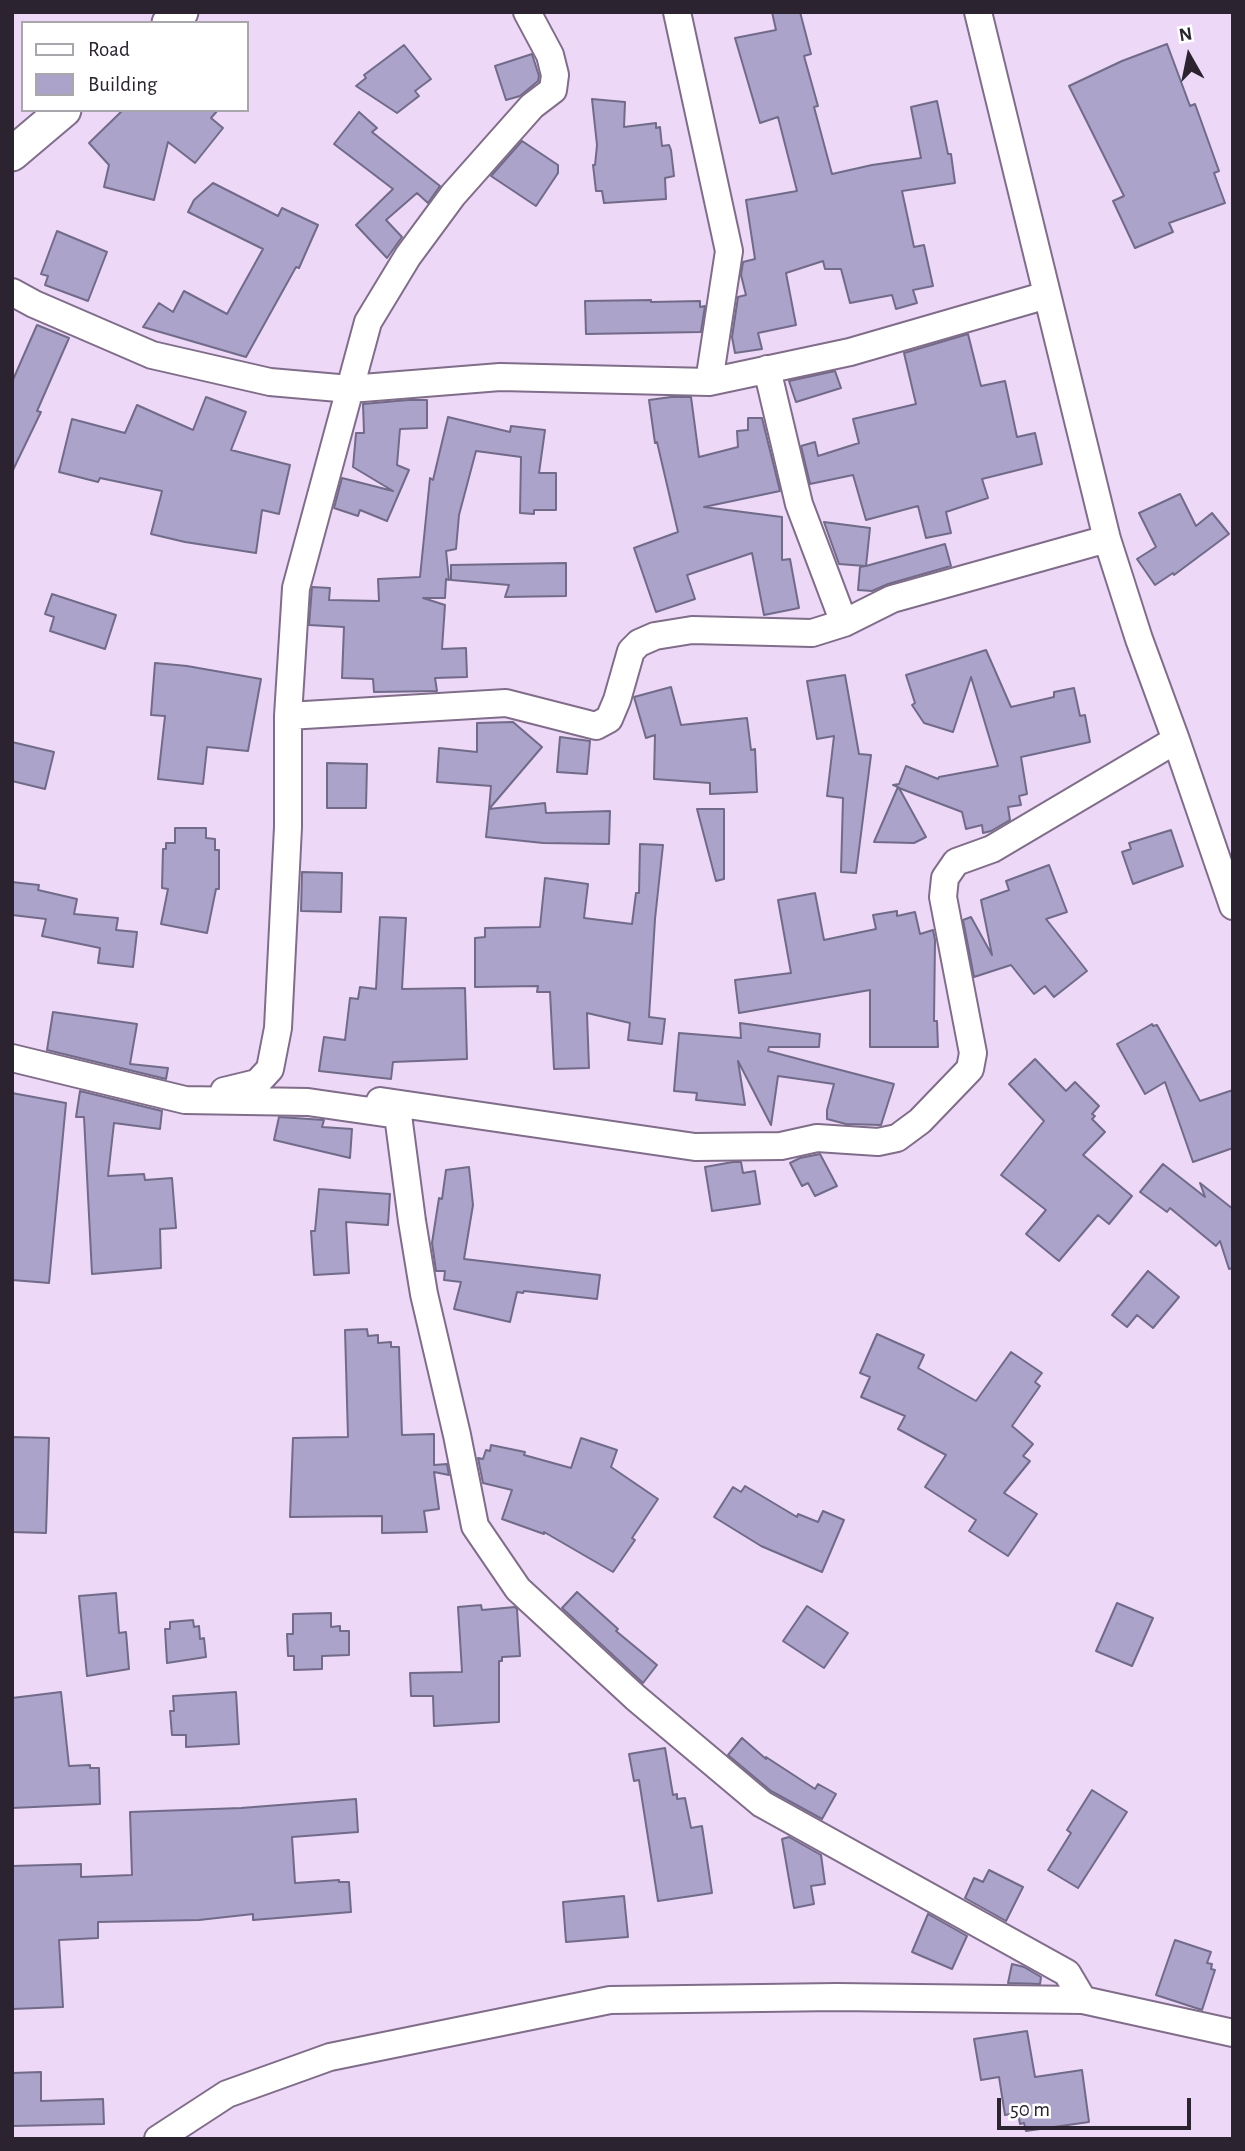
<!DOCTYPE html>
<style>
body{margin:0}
#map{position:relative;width:1245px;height:2151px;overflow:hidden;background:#edd8f8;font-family:"Alegreya Sans",sans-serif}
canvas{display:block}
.frame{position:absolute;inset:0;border:14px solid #2b232f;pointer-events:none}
.legend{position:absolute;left:21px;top:21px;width:228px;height:91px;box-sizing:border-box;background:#fff;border:2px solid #aaa7ac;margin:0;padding:9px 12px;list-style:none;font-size:21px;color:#2b232f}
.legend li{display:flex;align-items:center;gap:14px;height:35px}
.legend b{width:35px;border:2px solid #aaa7ac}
.north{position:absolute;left:1154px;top:21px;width:70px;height:70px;-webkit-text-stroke:5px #fff;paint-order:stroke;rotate:351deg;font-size:19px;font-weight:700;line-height:28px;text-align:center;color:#2b232f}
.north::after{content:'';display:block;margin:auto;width:24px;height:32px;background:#2b232f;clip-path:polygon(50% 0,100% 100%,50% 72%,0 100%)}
.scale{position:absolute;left:997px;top:2098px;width:194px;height:32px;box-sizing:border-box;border:4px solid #2b232f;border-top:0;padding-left:9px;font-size:21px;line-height:24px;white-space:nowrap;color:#2b232f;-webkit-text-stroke:5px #fff;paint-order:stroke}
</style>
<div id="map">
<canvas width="1245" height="2151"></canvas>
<div class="frame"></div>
<ul class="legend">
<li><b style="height:9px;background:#fff"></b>Road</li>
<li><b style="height:19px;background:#aba3c9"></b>Building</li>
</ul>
<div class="north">N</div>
<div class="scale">50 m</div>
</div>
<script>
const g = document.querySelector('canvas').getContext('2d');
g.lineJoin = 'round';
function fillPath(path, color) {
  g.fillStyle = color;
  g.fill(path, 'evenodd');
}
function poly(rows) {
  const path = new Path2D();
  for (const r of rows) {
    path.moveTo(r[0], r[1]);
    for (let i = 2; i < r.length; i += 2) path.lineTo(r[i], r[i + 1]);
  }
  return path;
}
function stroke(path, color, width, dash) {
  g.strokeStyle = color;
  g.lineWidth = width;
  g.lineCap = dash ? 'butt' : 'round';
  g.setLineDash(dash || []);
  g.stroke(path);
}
const building = poly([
 [772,12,800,12,811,54,804,56,818,106,814,107,832,174,872,165,921,158,911,107,937,101,948,154,951,154,955,183,902,191,914,247,924,245,933,286,913,290,917,303,896,309,892,295,850,303,841,269,825,269,823,261,786,273,796,325,758,333,762,349,735,353,732,337,738,297,746,295,741,275,743,262,755,259,746,200,797,191,778,117,760,123,735,38,776,30,772,12],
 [1167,44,1190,106,1195,104,1219,171,1214,173,1225,203,1169,223,1173,232,1135,248,1113,201,1124,196,1069,86,1122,61,1167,44],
 [404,45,431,79,415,91,419,96,397,113,356,86,366,78,364,75,404,45],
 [532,54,539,76,538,81,520,96,506,100,495,66,532,54],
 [592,99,625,102,624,127,656,123,656,128,660,127,662,146,669,145,671,150,674,176,665,178,666,199,604,203,602,191,596,191,593,165,595,165,597,145,592,99],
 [123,110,218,110,211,118,223,128,195,163,168,142,154,200,104,187,109,165,89,143,123,110],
 [359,112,377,128,372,132,440,186,428,203,417,193,386,220,402,237,387,258,356,225,393,189,334,144,359,112],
 [522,141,558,165,558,173,536,206,491,176,522,141],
 [213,183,278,216,282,208,318,225,299,268,296,267,246,357,143,327,159,303,173,312,184,291,227,314,263,249,188,212,194,200,213,183],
 [57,231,107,252,88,301,45,285,48,276,41,274,57,231],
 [651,300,651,302,700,301,700,307,705,306,701,332,586,334,585,301,651,300],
 [37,325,69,338,37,411,41,412,12,472,12,382,37,325],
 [968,334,981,386,1005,381,1017,437,1035,433,1042,464,982,479,988,498,946,512,951,533,926,538,918,506,866,520,853,475,810,484,801,446,815,442,818,456,859,443,853,419,916,404,904,353,968,334],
 [835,371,841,388,796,402,789,381,835,371],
 [206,397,246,412,231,450,290,465,279,514,262,510,256,553,185,542,151,534,162,491,100,478,98,482,59,472,72,419,125,433,137,405,193,430,206,397],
 [671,397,691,397,699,457,738,447,737,431,748,430,748,418,762,418,780,491,704,507,782,517,782,560,790,559,799,608,764,615,752,553,687,575,695,599,656,612,634,548,678,532,657,442,655,443,649,400,671,397],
 [408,400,427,400,427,428,400,429,397,465,409,470,387,521,360,510,358,516,334,508,342,478,393,491,353,467,356,433,364,433,363,404,408,400],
 [448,417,510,432,511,426,545,430,539,473,556,473,556,510,534,510,534,514,520,513,521,457,476,451,459,515,456,549,446,551,449,580,446,579,445,598,423,598,445,605,442,649,466,648,467,677,435,678,437,691,374,692,373,679,342,678,344,627,309,625,312,587,330,588,329,600,379,601,378,579,420,577,430,478,433,480,448,417],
 [1180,494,1196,526,1212,513,1229,534,1174,575,1173,573,1155,585,1137,559,1156,547,1139,513,1180,494],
 [824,522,870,528,866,566,945,544,951,566,888,584,872,591,858,590,860,567,865,566,839,564,824,522],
 [566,563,566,596,505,597,509,585,451,580,451,565,566,563],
 [52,594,116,615,105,649,50,631,54,617,45,614,52,594],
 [986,650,1011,707,1054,697,1054,692,1074,688,1080,716,1085,715,1090,742,1021,757,1027,794,1019,796,1021,805,1008,807,1010,820,991,831,983,833,982,825,966,829,962,812,899,788,926,837,914,843,874,842,898,787,893,785,899,784,906,766,938,779,939,777,998,766,971,677,953,732,924,723,912,705,915,703,906,675,986,650],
 [155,663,187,666,261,679,248,751,207,747,203,784,158,779,165,716,151,715,155,663],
 [845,675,859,754,871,755,856,873,841,872,843,798,827,796,834,736,817,739,807,681,845,675],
 [671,687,681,725,747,718,751,750,755,749,757,792,710,794,710,783,654,779,655,735,646,738,634,697,671,687],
 [513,722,542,747,489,809,491,786,437,782,439,748,477,752,477,723,513,722],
 [560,737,590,741,587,774,557,772,560,737],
 [12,742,54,752,45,789,12,781,12,742],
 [327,763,367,764,366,808,327,808,327,763],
 [545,803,546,813,610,811,609,844,543,843,486,837,489,809,545,803],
 [697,809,724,809,724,879,716,881,697,809],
 [175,828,206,828,206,838,215,839,215,850,219,850,219,889,216,889,207,933,161,924,168,889,162,888,163,849,166,849,166,843,175,843,175,828],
 [1171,830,1183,866,1133,884,1122,852,1131,849,1129,843,1171,830],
 [640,844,663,845,655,919,649,1017,665,1019,662,1044,628,1040,630,1023,587,1013,589,1068,554,1069,550,992,537,992,538,986,475,987,475,938,485,937,485,928,540,927,545,878,588,884,584,918,632,924,636,893,639,893,640,844],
 [1049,865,1067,912,1046,919,1087,971,1054,997,1045,986,1034,994,1011,965,974,977,963,920,971,917,992,955,981,900,1009,890,1006,881,1049,865],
 [302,872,342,873,341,912,301,911,302,872],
 [12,882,39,885,38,890,77,899,74,914,118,918,116,930,137,932,133,967,98,963,100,948,42,936,46,919,12,915,12,882],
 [815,893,824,940,876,929,873,915,897,911,897,916,915,912,920,934,933,930,935,940,934,1021,937,1021,938,1047,870,1047,870,990,739,1013,735,980,791,973,778,900,815,893],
 [380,917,406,918,402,989,465,988,467,1059,393,1062,391,1079,319,1071,324,1037,345,1040,350,998,358,999,360,987,376,989,380,917],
 [53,1012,137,1024,130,1064,168,1068,166,1079,47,1050,53,1012],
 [740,1023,820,1034,819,1047,769,1047,768,1051,894,1084,881,1125,846,1124,827,1119,827,1110,834,1084,778,1076,771,1125,738,1061,745,1105,696,1100,697,1093,674,1091,679,1033,741,1038,740,1023],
 [1152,1024,1153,1026,1157,1025,1200,1101,1233,1090,1233,1148,1193,1162,1165,1082,1145,1094,1117,1044,1152,1024],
 [1035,1059,1066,1091,1075,1082,1099,1106,1092,1114,1095,1116,1092,1119,1105,1132,1083,1155,1132,1196,1109,1224,1098,1215,1059,1261,1026,1234,1046,1210,1001,1175,1044,1121,1009,1084,1035,1059],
 [80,1091,162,1111,160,1129,114,1123,108,1176,144,1174,145,1180,172,1178,176,1228,160,1229,161,1268,92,1274,84,1117,76,1117,80,1091],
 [12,1093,66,1103,49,1283,12,1280,12,1093],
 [279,1117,324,1120,322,1127,352,1129,350,1158,274,1140,279,1117],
 [820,1154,837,1186,815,1196,808,1183,802,1186,790,1163,800,1158,820,1154],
 [733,1162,741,1162,743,1173,755,1171,760,1204,712,1211,705,1167,733,1162],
 [1163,1164,1205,1197,1200,1183,1233,1209,1233,1268,1229,1269,1220,1241,1216,1246,1170,1208,1167,1212,1140,1192,1163,1164],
 [469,1167,473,1205,464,1259,600,1275,597,1299,524,1291,523,1293,517,1292,510,1322,454,1309,461,1282,444,1280,445,1271,436,1271,432,1243,439,1198,442,1199,446,1170,469,1167],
 [319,1189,390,1194,388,1225,346,1222,349,1273,314,1275,311,1231,315,1231,319,1189],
 [1148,1271,1179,1297,1153,1328,1137,1315,1127,1327,1112,1315,1148,1271],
 [367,1329,368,1336,378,1335,378,1343,391,1342,391,1347,399,1347,402,1435,434,1434,434,1465,447,1464,449,1475,434,1472,439,1509,424,1511,427,1532,382,1533,382,1516,290,1517,293,1438,348,1437,345,1330,367,1329],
 [877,1334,924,1355,918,1368,976,1401,1011,1352,1042,1373,1035,1382,1040,1386,1012,1426,1033,1444,1023,1456,1030,1461,1004,1493,1037,1514,1008,1556,969,1531,976,1520,925,1487,946,1455,898,1429,905,1416,861,1397,870,1377,860,1373,877,1334],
 [12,1437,49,1438,46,1533,12,1532,12,1437],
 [581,1438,617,1450,611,1467,658,1499,632,1538,635,1540,613,1572,544,1532,544,1534,502,1519,512,1490,483,1483,478,1458,483,1459,486,1450,490,1451,491,1445,525,1452,524,1455,571,1468,581,1438],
 [745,1486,797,1517,798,1514,818,1522,823,1511,844,1520,822,1572,761,1546,714,1517,733,1487,741,1492,745,1486],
 [577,1592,618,1629,616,1631,657,1665,643,1683,562,1608,577,1592],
 [116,1593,119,1633,126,1632,129,1669,87,1676,79,1596,116,1593],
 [1117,1603,1153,1618,1132,1666,1096,1651,1117,1603],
 [481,1605,482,1610,515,1607,517,1609,520,1656,502,1657,502,1661,499,1661,499,1722,434,1726,433,1696,411,1696,410,1673,462,1672,458,1607,481,1605],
 [807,1606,848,1633,824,1668,783,1641,807,1606],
 [331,1613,331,1627,340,1626,340,1631,349,1631,349,1655,322,1656,322,1669,294,1670,294,1656,288,1656,287,1634,293,1634,293,1614,331,1613],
 [193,1620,194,1627,199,1626,200,1639,204,1638,206,1657,167,1663,165,1629,170,1629,170,1622,193,1620],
 [61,1692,69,1766,90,1765,90,1768,99,1768,100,1804,12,1808,12,1698,61,1692],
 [236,1692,239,1744,186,1747,186,1735,172,1735,170,1711,174,1711,173,1696,236,1692],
 [742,1738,766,1759,766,1757,815,1789,818,1784,836,1794,822,1819,771,1791,728,1755,742,1738],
 [665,1748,673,1795,677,1794,677,1799,685,1798,691,1828,702,1826,712,1893,658,1901,639,1780,634,1781,629,1754,665,1748],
 [1092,1790,1127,1812,1078,1888,1048,1870,1071,1833,1067,1830,1092,1790],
 [356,1799,358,1832,292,1837,295,1883,339,1880,339,1882,349,1882,351,1912,253,1920,253,1914,199,1920,98,1922,98,1938,59,1940,63,2007,12,2009,12,1866,81,1864,81,1877,132,1875,130,1812,241,1808,356,1799],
 [789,1837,821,1855,825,1884,811,1886,814,1904,794,1908,782,1839,789,1837],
 [989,1870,1023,1887,1006,1921,965,1898,974,1878,983,1882,989,1870],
 [624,1896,628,1937,566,1942,563,1902,624,1896],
 [928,1914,967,1936,952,1969,912,1952,928,1914],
 [1175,1940,1211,1952,1207,1963,1212,1964,1211,1969,1215,1970,1202,2010,1156,1995,1175,1940],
 [1012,1964,1024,1967,1041,1977,1040,1984,1008,1983,1012,1964],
 [1027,2031,1035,2077,1082,2070,1089,2122,1026,2131,1024,2123,1020,2124,1018,2113,1005,2115,999,2077,981,2080,974,2039,1027,2031],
 [41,2072,41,2101,103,2099,104,2124,12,2126,12,2073,41,2072]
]);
fillPath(building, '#aba3c9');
stroke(building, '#716a89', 2);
const minor = poly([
 [677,12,729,251,709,382],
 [978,12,1107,539,1139,639,1176,740,1233,906],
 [12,292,34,304,152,355,270,382,350,389,500,377,709,382,850,352,1047,295],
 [767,369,799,504,844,623],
 [288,716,506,703,596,726,609,719,617,700,631,651,639,643,655,636,692,630,812,633,844,623,892,599,1107,539],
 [12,1058,185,1100,308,1102,398,1115,412,1221,424,1294,457,1435,475,1526,518,1589,636,1698,762,1804,1067,1973,1083,2000],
 [224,1091,257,1083,270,1069,278,1028,288,827,288,716,296,588,368,322,408,256,453,195,532,106,553,90,555,75,550,55,527,12],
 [380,1101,695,1147,781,1146,817,1138,878,1142,897,1138,920,1121,970,1069,973,1053,943,897,945,878,956,862,992,849,1176,740],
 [158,2139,227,2094,330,2057,610,2000,837,1997,1083,2000,1233,2033]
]);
const tertiary = poly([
 [169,23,181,12],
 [12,154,64,110]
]);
stroke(minor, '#806d89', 30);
stroke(tertiary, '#806d89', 37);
stroke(minor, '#fff', 26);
stroke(tertiary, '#fff', 33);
</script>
